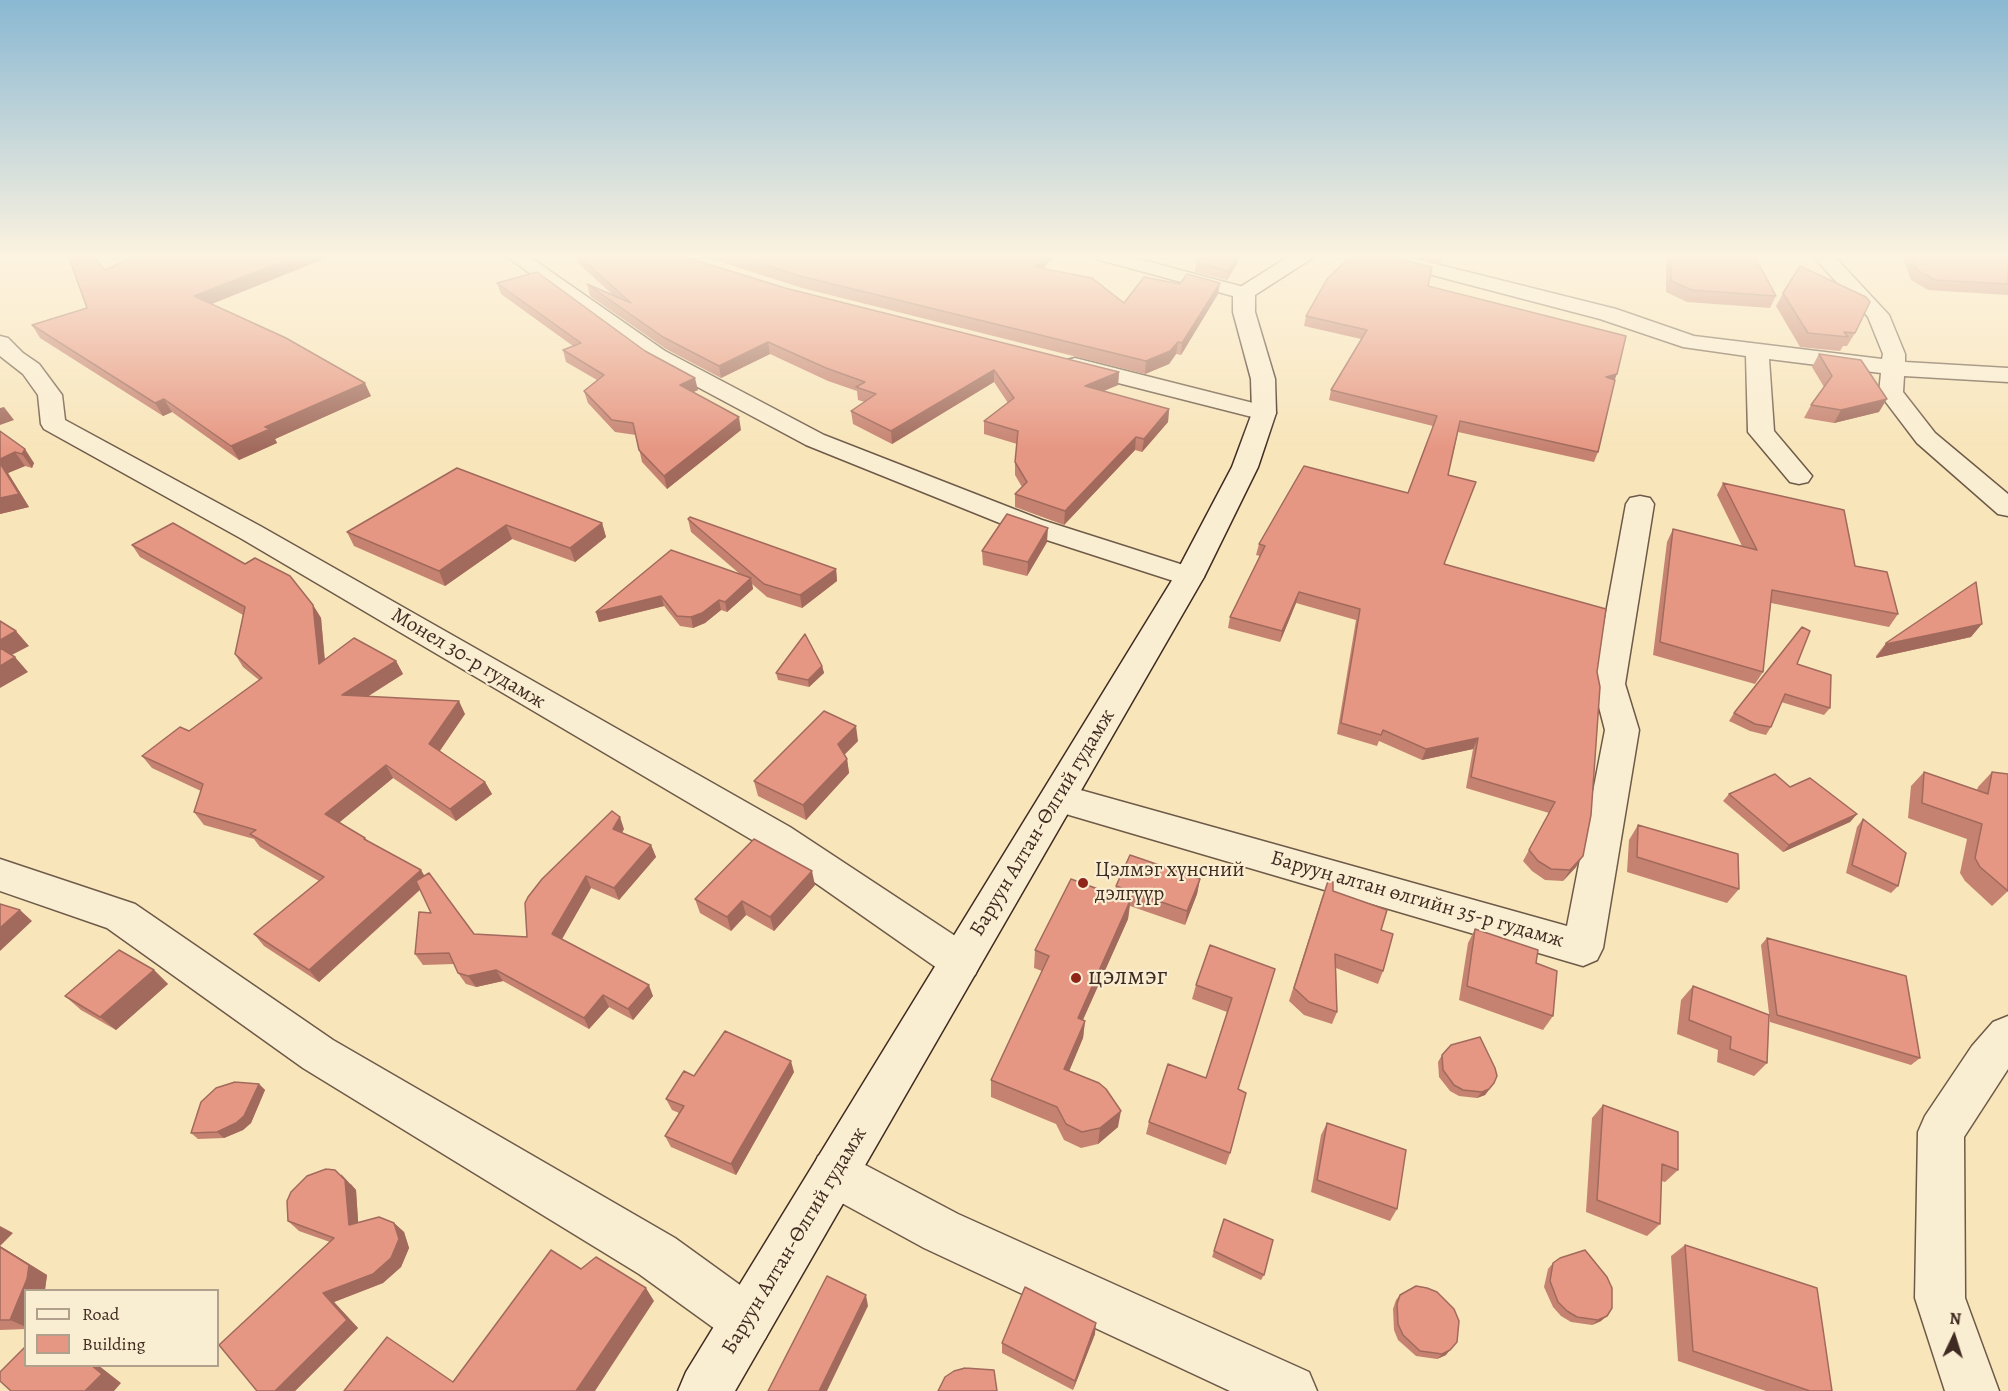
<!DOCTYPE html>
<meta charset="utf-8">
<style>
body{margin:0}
#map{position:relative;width:2008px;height:1391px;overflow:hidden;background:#f8e5ba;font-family:Alegreya,serif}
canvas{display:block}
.legend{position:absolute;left:24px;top:1289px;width:195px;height:78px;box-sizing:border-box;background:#faeed2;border:2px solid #b0a08c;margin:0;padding:8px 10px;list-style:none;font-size:18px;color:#402b22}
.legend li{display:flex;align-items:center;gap:12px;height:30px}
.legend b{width:30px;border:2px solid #b0a08c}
.north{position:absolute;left:1924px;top:1307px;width:60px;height:60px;-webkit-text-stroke:4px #faeed2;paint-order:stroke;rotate:4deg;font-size:16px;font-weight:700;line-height:24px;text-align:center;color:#402b22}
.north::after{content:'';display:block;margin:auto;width:21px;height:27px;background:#402b22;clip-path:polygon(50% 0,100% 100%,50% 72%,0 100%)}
</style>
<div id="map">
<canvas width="2008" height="1391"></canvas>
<ul class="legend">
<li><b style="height:8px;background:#faeed2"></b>Road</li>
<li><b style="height:16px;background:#e69783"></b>Building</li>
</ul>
<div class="north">N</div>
</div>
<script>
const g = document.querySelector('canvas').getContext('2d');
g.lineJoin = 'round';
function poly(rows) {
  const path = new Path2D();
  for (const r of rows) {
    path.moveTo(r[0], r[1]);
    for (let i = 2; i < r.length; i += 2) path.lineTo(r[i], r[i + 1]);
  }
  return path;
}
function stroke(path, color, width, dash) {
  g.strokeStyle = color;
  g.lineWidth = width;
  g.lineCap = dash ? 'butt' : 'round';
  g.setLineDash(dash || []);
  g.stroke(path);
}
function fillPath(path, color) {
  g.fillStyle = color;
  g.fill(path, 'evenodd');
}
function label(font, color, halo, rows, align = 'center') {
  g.font = font + ' Alegreya,serif';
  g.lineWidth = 4.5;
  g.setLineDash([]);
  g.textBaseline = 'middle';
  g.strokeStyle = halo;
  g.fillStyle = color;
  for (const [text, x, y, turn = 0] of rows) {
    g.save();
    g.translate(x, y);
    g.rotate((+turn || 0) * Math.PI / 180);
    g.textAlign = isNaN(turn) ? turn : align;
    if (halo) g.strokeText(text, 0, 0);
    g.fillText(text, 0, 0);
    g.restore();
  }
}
const street = poly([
 [505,255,527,255,665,351,824,435,1042,520,1199,570,1204,577,1199,584,1189,586,1022,532,806,445,649,361,505,255],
 [1093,255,1124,255,1251,289,1255,293,1251,297,1244,299,1096,259,1093,255],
 [1368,255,1400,255,1616,309,1694,336,1882,359,1883,354,1868,317,1812,255,1833,255,1889,315,1905,354,1905,362,2008,368,2008,382,1904,376,1903,392,1935,433,2008,494,2008,516,1998,514,1917,443,1879,393,1881,373,1769,359,1774,431,1812,476,1808,482,1799,484,1790,482,1748,432,1746,356,1683,347,1600,319,1371,259,1368,255],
 [0,336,8,338,23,353,39,364,62,395,65,420,262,527,790,827,975,949,981,962,975,975,961,980,947,975,764,847,242,539,44,429,41,424,38,395,23,374,0,356,0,336],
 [1075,358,1273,408,1276,413,1273,418,1264,420,1067,370,1063,365,1067,360,1075,358],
 [1640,496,1650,498,1654,504,1625,684,1639,730,1603,948,1597,960,1583,966,1059,812,1046,808,1041,798,1046,788,1059,784,1567,926,1605,730,1593,684,1626,504,1630,498,1640,496],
 [0,859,135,904,333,1040,675,1238,765,1303,773,1321,765,1339,747,1347,729,1339,639,1274,303,1068,107,928,0,891,0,859],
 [2008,1016,2008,1069,1964,1137,1965,1298,1999,1391,1945,1391,1915,1298,1918,1132,1925,1116,1972,1046,1993,1022,2008,1016],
 [835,1149,958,1214,1309,1372,1317,1391,1230,1391,924,1248,818,1190,811,1173,818,1156,835,1149]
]);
const secondary = poly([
 [1291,255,1314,255,1311,259,1255,295,1255,312,1275,379,1276,413,1258,467,1204,577,735,1391,678,1391,686,1372,1174,577,1232,467,1252,413,1251,379,1233,312,1233,293,1237,289,1291,255]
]);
stroke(street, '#6e5a48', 3);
stroke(secondary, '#402b22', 3);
fillPath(street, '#faeed2');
fillPath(secondary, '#faeed2');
fillPath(poly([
 [334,255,212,304,371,396,275,439,277,443,239,460,172,412,163,416,40,338,32,325,87,308,105,270],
 [576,255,679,255,785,288,1119,372,1118,385,1103,391,1169,409,1168,422,1142,452,1135,450,1064,525,1015,507,1015,494,1022,487,1015,475,1015,462,1017,444,984,434,984,421,1008,403,994,382,892,444,853,424,851,411,865,402,858,400,857,391,828,381,770,354,721,378,666,349,590,296,587,284,613,295,578,263],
 [699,255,1055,255,1043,268,1124,303,1180,284,1220,283,1218,294,1181,355,1176,354,1169,364,1145,374,802,288],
 [1238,255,1237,264,1227,280,1195,272,1196,262],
 [1407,255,1445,255,1440,263],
 [1666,255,1754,255,1776,296,1770,308,1687,302,1666,292],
 [1902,255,2008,255,2008,295,1928,290,1911,280],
 [497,283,698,390,693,392,741,430,667,489,642,462,636,435,615,432,588,403,584,391,597,380,566,362,563,350,573,346,501,294],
 [1428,286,1614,380,1598,452,1594,462,1458,432,1448,475,1444,564,1597,672,1576,867,1563,881,1545,880,1532,871,1523,861,1549,813,1466,788,1473,749,1422,760,1379,741,1377,746,1337,734,1356,620,1296,603,1280,642,1228,628,1230,617,1260,556,1256,555,1259,544,1408,493,1433,426,1329,400,1331,390,1361,339,1304,326,1306,316],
 [1783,293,1855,333,1847,346,1843,346,1840,351,1800,347,1776,306],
 [1819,354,1879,412,1834,423,1804,418,1811,405,1824,387,1812,367],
 [0,431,34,463,32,468,25,466,8,473,29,507,0,514],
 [457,468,602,523,606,537,575,562,512,539,445,586,354,546,347,532],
 [1723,483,1855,566,1898,614,1889,627,1771,603,1763,672,1755,684,1653,655,1667,542,1673,529,1742,546,1717,495],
 [688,519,836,569,837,581,802,608,767,597,752,584,753,589,727,612,721,610,705,623,693,628,680,626,664,606,599,622,596,612,741,575,691,532],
 [1047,542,1027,576,983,565,982,551],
 [132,545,313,605,321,618,325,660,396,661,403,674,367,696,465,714,440,751,485,782,492,794,456,821,393,778,339,822,365,838,368,841,421,870,424,876,474,934,527,937,624,829,622,833,651,845,656,857,619,900,591,888,562,939,653,996,633,1020,609,1007,589,1029,503,981,476,987,466,984,458,973,454,964,423,965,415,954,431,913,420,890,319,982,264,946,254,934,319,881,260,847,254,839,204,825,194,812,201,791,152,768,142,756,189,731,259,680,243,667,235,654,243,615,140,557],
 [1971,637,1876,658,1876,656,1886,643],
 [1797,664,1830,708,1824,715,1781,702,1771,727,1766,735,1750,731,1729,721,1734,713],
 [822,666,824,673,809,687,778,680,776,673],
 [858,741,844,755,847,759,849,773,806,820,758,796,754,781],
 [1924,772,1977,790,1978,787,1992,772,2008,891,1992,906,1965,881,1960,873,1967,839,1908,818,1911,786],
 [1790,787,1857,814,1850,822,1783,852,1723,801,1729,794],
 [1863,819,1898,886,1891,893,1846,873,1857,827],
 [1638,825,1739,889,1727,903,1627,872,1629,840],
 [1200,879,1197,894,1185,925,1130,906,1128,919,1083,1020,1085,1021,1083,1038,1069,1071,1118,1127,1098,1144,1081,1148,1064,1140,1056,1124,991,1097,991,1080,1042,971,1034,968,1035,950,1115,896,1116,886],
 [815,885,774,931,746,915,731,931,700,913,695,899],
 [1333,891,1381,930,1383,971,1378,984,1336,968,1337,1012,1332,1024,1304,1015,1289,1001,1323,894],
 [1475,929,1536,963,1553,1016,1543,1030,1459,1000,1468,943],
 [1767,938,1920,1058,1911,1065,1770,1022,1761,945],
 [1275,969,1238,1089,1230,1153,1226,1165,1146,1134,1149,1122,1206,1078,1227,1012,1192,999,1196,985],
 [154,970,168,984,116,1030,81,1010,65,996],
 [1693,986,1767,1063,1754,1076,1717,1062,1718,1050,1677,1034,1681,1000],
 [1442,1055,1494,1083,1485,1095,1477,1098,1459,1096,1450,1091,1439,1077,1438,1062],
 [794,1072,736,1175,671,1147,665,1136,679,1113,672,1110,666,1099,694,1076],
 [259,1084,265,1090,251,1123,243,1130,224,1138,198,1139,191,1133],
 [1603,1105,1678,1170,1665,1182,1661,1181,1660,1224,1647,1236,1586,1212,1592,1118],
 [1327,1123,1397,1209,1390,1221,1311,1192,1321,1135],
 [351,1184,356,1190,358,1223,394,1223,404,1232,409,1248,401,1267,383,1283,334,1302,358,1328,295,1391,330,1242,299,1231,288,1221],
 [1224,1219,1264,1275,1261,1280,1212,1257],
 [1685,1245,1832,1391,1766,1391,1678,1361,1671,1256],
 [0,1246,47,1275,45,1289,26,1290,26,1329,0,1330],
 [1553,1263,1601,1321,1592,1325,1571,1322,1561,1316,1553,1307,1544,1287,1548,1269],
 [1400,1295,1446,1355,1437,1359,1416,1356,1398,1340,1394,1330,1393,1309,1396,1300],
 [1095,1334,1073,1390,1002,1353,1002,1343]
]), '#c68271');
fillPath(poly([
 [299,255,334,255,201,308,194,296],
 [1046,255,1055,255,1035,279,1035,267],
 [1236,255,1239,255,1238,255,1237,264,1227,280,1228,271],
 [1442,255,1445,255,1440,263],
 [1220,283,1218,294,1181,355,1182,343],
 [768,342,770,354,721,378,719,366],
 [1178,342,1176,354,1169,364,1145,374,1146,361],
 [994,370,994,382,892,444,891,431],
 [1119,372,1118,385,1085,399,1085,386],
 [1617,374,1613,384,1606,377],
 [695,378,698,390,683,397,680,385],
 [365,383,371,396,275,439,277,443,239,460,231,446,265,427],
 [164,399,172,412,163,416,155,403],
 [1887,399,1879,412,1834,423,1841,410],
 [4,407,14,420,0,425,0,408],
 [1169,409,1168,422,1142,452,1144,439],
 [739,417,741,430,667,489,664,476],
 [1136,437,1135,450,1064,525,1065,511],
 [25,449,34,463,32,468,22,454],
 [15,452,25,466,8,473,29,507,0,514,0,459],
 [602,523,606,537,575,562,570,548],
 [506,525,512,539,445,586,439,571],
 [1048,528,1047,542,1027,576,1028,562],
 [836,569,837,581,802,608,800,595],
 [751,578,753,589,727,612,725,602],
 [1299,592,1296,603,1280,642,1282,631],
 [661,596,664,606,599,622,596,612],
 [719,600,721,610,705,623,693,628,691,617],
 [313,605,321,618,326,676,319,664],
 [1982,624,1971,637,1876,658,1886,644],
 [16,631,29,646,6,658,0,651,0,640],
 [15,657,28,672,0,688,0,666],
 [396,661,403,674,350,708,342,695],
 [822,666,824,673,809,687,808,680],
 [459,701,465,714,436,756,429,744],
 [856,726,858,741,840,759,838,744],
 [1478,738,1473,749,1422,760,1426,749],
 [847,759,849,773,806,820,803,805],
 [386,765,393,778,334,827,325,814],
 [485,782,492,794,456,821,450,809],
 [1857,814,1850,822,1783,852,1789,845],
 [620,817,624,829,617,841,613,829],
 [651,845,656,857,619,900,614,888],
 [1583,856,1576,867,1563,881,1570,870],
 [421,870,428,882,319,982,309,970],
 [812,871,815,885,774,931,770,917],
 [586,876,591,888,558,946,552,934],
 [1200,879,1197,894,1185,925,1187,911],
 [742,901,746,915,731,931,727,917],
 [1130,901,1128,919,1076,1035,1078,1018],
 [20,910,32,921,0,951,0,928],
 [154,970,168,984,116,1030,100,1017],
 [496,970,503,981,476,987,468,976],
 [649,985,653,996,633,1020,628,1009],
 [603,995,609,1007,589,1029,584,1018],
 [1085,1021,1083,1038,1063,1086,1064,1069],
 [791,1061,794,1072,736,1175,731,1164],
 [1494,1083,1485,1095,1477,1098,1482,1092],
 [259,1084,265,1090,251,1123,243,1130,224,1138,217,1132],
 [1121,1111,1118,1127,1098,1144,1100,1128],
 [341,1174,356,1190,359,1234,349,1225],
 [394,1223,404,1232,409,1248,401,1267,383,1283,334,1302,358,1328,295,1391,275,1391,323,1293],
 [0,1226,13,1233,0,1246],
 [0,1246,47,1275,45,1290,26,1290,26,1327,10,1320],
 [646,1288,654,1301,595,1391,576,1391],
 [866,1295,868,1306,827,1391,819,1391],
 [1607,1316,1601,1321,1592,1325,1598,1320],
 [1096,1323,1095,1334,1073,1390,1075,1381],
 [1450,1350,1446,1355,1437,1359,1442,1354],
 [91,1365,98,1365,121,1383,114,1391,85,1391]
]), '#a16a5c');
const building = poly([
 [68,255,92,255,105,270,133,257,142,255,299,255,194,296,286,338,365,383,265,427,270,429,231,446,164,399,155,403,32,325,87,308,68,255],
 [578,255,679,255,785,288,1119,372,1085,386,1169,409,1144,439,1136,437,1065,511,1015,494,1027,482,1015,462,1018,431,984,421,1014,398,994,370,891,431,851,411,876,394,856,387,865,382,826,368,768,342,719,366,663,337,587,284,631,303,578,255],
 [733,255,1046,255,1035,267,1092,278,1124,303,1144,277,1180,284,1187,274,1220,283,1182,343,1178,342,1170,351,1146,361,800,276,733,255],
 [1201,255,1238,255,1228,271,1196,262,1201,255],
 [1352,255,1385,255,1432,267,1428,286,1626,336,1617,374,1606,377,1615,380,1598,452,1460,421,1448,475,1476,482,1444,564,1606,609,1597,672,1600,687,1591,815,1583,856,1570,870,1551,869,1538,861,1529,850,1555,802,1471,777,1478,738,1426,749,1383,730,1381,735,1341,723,1360,609,1299,592,1282,631,1230,617,1265,546,1259,544,1304,466,1408,493,1437,416,1331,390,1367,330,1306,316,1327,279,1352,255],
 [1671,255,1754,255,1776,296,1692,290,1671,281,1671,255],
 [1911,255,2008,255,2008,284,1935,280,1917,270,1911,255],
 [1800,266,1866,297,1870,302,1855,333,1844,332,1848,337,1808,333,1783,293,1800,266],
 [537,272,645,351,695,378,680,385,739,417,664,476,639,450,633,423,612,420,584,391,604,375,563,350,581,343,497,283,537,272],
 [1819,354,1861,360,1887,399,1841,410,1811,405,1832,376,1819,354],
 [0,431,25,449,22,454,15,452,0,459,0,431],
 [0,463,19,494,0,498,0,463],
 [457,468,602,523,570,548,506,525,439,571,347,532,457,468],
 [1723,483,1844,510,1855,566,1887,572,1898,614,1772,590,1763,672,1660,642,1673,529,1757,550,1723,483],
 [1007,514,1048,528,1028,562,982,551,1007,514],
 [690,517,836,569,800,595,764,584,688,519,690,517],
 [173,523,245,564,255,558,290,576,313,605,319,664,354,638,396,661,342,695,459,701,429,744,485,782,450,809,386,765,325,814,365,838,364,839,421,870,309,970,254,934,324,877,250,834,256,830,194,812,203,784,142,756,180,727,189,731,262,678,235,654,245,607,132,545,173,523],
 [671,550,751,578,725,602,719,600,702,613,691,617,677,616,661,596,596,612,671,550],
 [1976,582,1982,624,1886,644,1886,643,1976,582],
 [0,621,16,631,0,640,0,621],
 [1802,627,1810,631,1797,664,1831,675,1830,708,1785,694,1771,727,1755,724,1734,713,1802,627],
 [805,634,822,666,808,680,776,673,805,634],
 [0,648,15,657,0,666,0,648],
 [824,711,856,726,838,744,847,759,803,805,754,781,824,711],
 [1924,772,1988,794,1992,772,2008,774,2008,891,1980,867,1975,858,1982,824,1922,803,1924,772],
 [1775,774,1790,787,1810,778,1857,814,1789,845,1729,794,1775,774],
 [612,811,620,817,613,829,651,845,614,888,586,876,552,934,649,985,628,1009,603,995,584,1018,496,970,468,976,458,973,449,953,415,954,419,912,431,913,416,881,429,873,474,934,527,937,525,903,528,897,542,879,612,811],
 [1863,819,1906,853,1898,886,1852,865,1863,819],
 [1638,825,1738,854,1739,889,1637,857,1638,825],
 [754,839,812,871,770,917,742,901,727,917,695,899,754,839],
 [1130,855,1200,879,1187,911,1116,886,1130,855],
 [1071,879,1130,901,1078,1018,1085,1021,1064,1069,1099,1083,1106,1089,1121,1111,1100,1128,1082,1132,1066,1124,1057,1107,991,1080,1049,956,1035,950,1071,879],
 [1328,881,1333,882,1333,891,1387,910,1381,930,1393,934,1383,971,1335,954,1337,1012,1309,1002,1294,988,1328,881],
 [0,904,20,910,0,928,0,904],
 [1475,929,1538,950,1536,963,1557,971,1553,1016,1467,986,1475,929],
 [1767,938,1906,976,1920,1058,1777,1015,1767,938],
 [1210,945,1275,969,1238,1089,1246,1093,1230,1153,1149,1122,1168,1064,1206,1078,1232,998,1196,985,1210,945],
 [119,950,154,970,100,1017,65,996,119,950],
 [1693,986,1769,1015,1767,1063,1730,1049,1731,1037,1689,1020,1693,986],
 [725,1031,791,1061,731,1164,665,1136,684,1106,666,1099,684,1071,694,1076,725,1031],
 [1480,1037,1495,1068,1497,1076,1494,1083,1489,1089,1482,1092,1463,1090,1454,1085,1443,1070,1442,1055,1451,1045,1480,1037],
 [235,1082,259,1084,244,1116,236,1123,217,1132,191,1133,201,1102,216,1088,235,1082],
 [1603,1105,1678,1132,1678,1170,1662,1164,1660,1224,1597,1200,1603,1105],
 [1327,1123,1406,1150,1397,1209,1317,1180,1327,1123],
 [326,1169,335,1170,345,1180,349,1225,379,1217,394,1223,399,1239,391,1258,373,1274,323,1293,347,1320,275,1391,257,1391,219,1345,334,1238,288,1221,287,1201,291,1192,307,1176,326,1169],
 [1224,1219,1273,1240,1264,1275,1214,1251,1224,1219],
 [1685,1245,1817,1288,1832,1391,1810,1391,1693,1351,1685,1245],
 [0,1247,29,1265,27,1279,10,1320,0,1320,0,1247],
 [551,1250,581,1269,596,1257,646,1288,576,1391,344,1391,387,1337,453,1382,551,1250],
 [1585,1250,1607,1277,1612,1288,1612,1308,1607,1316,1598,1320,1577,1317,1567,1311,1558,1302,1550,1281,1553,1263,1560,1258,1585,1250],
 [827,1276,866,1295,819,1391,768,1391,827,1276],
 [1416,1286,1427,1288,1437,1292,1454,1309,1459,1321,1457,1342,1450,1350,1442,1354,1420,1351,1403,1335,1398,1324,1397,1304,1400,1295,1416,1286],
 [1025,1287,1096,1323,1075,1381,1002,1343,1025,1287],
 [26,1346,26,1365,91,1365,102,1374,85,1391,11,1391,0,1381,0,1372,26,1346],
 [965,1368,994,1370,997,1391,938,1391,945,1377,954,1371,965,1368]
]);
fillPath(building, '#e69783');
stroke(building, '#a16a5c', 1.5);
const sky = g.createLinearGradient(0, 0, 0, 449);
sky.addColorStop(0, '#8ab8d2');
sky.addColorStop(0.57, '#fcf3e0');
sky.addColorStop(1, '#fcf3e000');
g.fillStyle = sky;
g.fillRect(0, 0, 2008, 449);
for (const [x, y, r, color] of [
 [1083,883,6,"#8f2418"],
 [1076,978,6,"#8f2418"]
]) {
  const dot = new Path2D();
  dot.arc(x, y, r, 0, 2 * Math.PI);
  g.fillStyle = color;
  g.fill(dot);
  stroke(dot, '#faeed2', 2);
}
label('21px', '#402b22', '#faeed2', [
 ["Монел 30-р гудамж",468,659,31],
 ["Баруун Алтан-Өлгий гудамж",1043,823,-59],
 ["Баруун алтан өлгийн 35-р гудамж",1417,900,16],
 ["Баруун Алтан-Өлгий гудамж",795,1241,-59]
]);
label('21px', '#402b22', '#faeed2', [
 ["Цэлмэг хүнсний",1095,871],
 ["дэлгүүр",1095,895]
], 'left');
label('26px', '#402b22', '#faeed2', [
 ["цэлмэг",1088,978]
], 'left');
</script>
